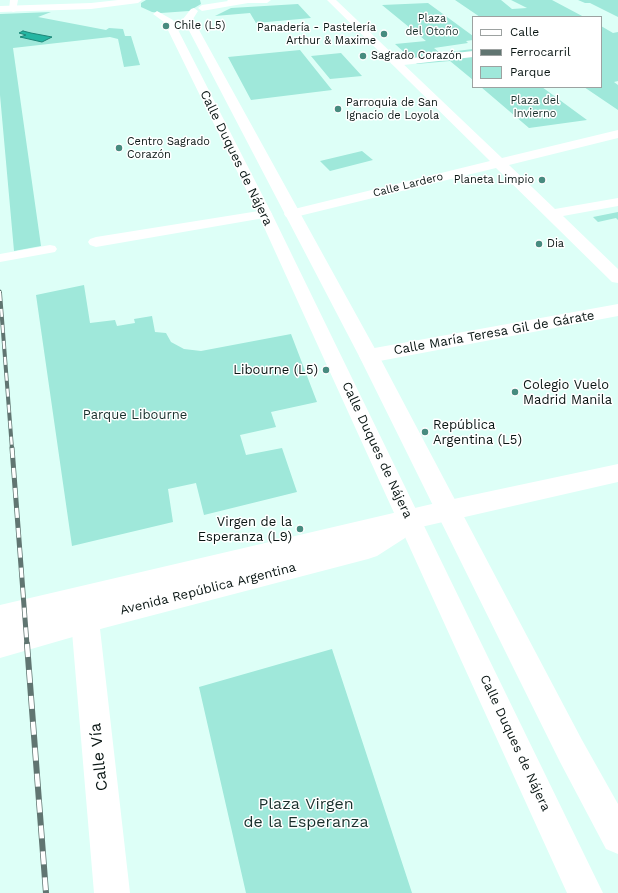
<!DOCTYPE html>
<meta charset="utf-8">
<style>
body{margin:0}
#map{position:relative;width:618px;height:893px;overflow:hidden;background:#ddfff7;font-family:"Work Sans",sans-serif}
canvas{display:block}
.legend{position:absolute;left:472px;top:16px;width:130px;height:72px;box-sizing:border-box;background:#fff;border:1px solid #9da2a1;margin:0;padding:5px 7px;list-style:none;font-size:12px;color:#0a1614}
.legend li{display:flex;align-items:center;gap:8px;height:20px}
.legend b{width:20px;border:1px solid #9da2a1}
</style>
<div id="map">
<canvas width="618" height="893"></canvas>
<ul class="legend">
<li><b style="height:5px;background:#fff"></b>Calle</li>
<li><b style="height:5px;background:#607571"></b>Ferrocarril</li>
<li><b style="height:11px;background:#9fe8da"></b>Parque</li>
</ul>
</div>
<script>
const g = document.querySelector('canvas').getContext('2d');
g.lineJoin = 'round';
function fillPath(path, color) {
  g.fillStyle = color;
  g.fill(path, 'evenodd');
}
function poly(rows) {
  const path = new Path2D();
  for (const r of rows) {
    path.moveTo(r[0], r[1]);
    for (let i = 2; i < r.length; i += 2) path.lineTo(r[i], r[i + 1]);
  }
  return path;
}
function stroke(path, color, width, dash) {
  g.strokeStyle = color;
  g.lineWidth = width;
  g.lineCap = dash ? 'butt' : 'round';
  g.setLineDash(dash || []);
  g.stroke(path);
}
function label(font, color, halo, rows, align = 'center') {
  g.font = font + ' "Work Sans",sans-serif';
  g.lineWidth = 3;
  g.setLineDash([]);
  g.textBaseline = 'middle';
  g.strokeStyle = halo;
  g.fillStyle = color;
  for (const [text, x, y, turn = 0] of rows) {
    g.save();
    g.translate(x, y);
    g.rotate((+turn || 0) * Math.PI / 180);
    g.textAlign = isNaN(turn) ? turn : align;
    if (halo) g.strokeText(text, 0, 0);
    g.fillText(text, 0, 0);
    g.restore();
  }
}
fillPath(poly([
 [146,0,200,0,201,4,189,11,161,13,152,12,141,7,141,3],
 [455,0,501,0,512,9,527,8,511,0,552,0,584,17,480,17],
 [578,0,618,0,618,17,590,3,585,3],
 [428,3,473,36,473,40,466,41,468,43,434,48,440,53,473,49,473,80,450,61,417,64,395,44,426,41,382,5],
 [298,4,311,18,256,23,250,13,215,16,231,8],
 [51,12,38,17,106,30,109,28,123,29,125,36,131,36,140,65,124,67,118,39,110,37,13,48,41,246,14,251,0,95,0,14],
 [601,26,613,33,618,32,618,81,614,82,618,85,618,110,584,87,601,87],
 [300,50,332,90,251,100,228,57],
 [341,53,362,76,330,79,311,56],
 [481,87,542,87,587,120,529,128],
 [362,151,373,160,330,171,320,161],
 [618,212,618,220,616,218,598,222,593,217],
 [84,285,90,323,115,320,117,326,135,323,134,319,152,316,155,332,166,333,171,342,184,349,201,351,291,334,317,402,271,412,276,427,240,435,246,455,282,448,297,492,204,515,196,483,168,489,173,522,72,546,36,295],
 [332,649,412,893,246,893,199,687]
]), '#9fe8da');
const water = poly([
 [23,31,31,33,52,37,42,42,20,37,26,35,19,33,23,31]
]);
fillPath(water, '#24b6a3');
stroke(water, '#1c8678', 1);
fillPath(poly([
 [473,51,473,57,395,66,391,63,395,60,473,51],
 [50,245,55,246,57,249,55,252,0,262,0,254,50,245]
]), '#fff');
fillPath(poly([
 [10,0,18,0,16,11,13,12,9,9,10,0],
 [327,0,336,0,502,158,618,130,618,138,509,165,555,209,618,198,618,206,563,216,618,269,618,283,612,282,496,168,291,218,286,217,284,214,286,211,490,161,327,0],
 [265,210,270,211,272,214,270,217,96,247,90,245,88,242,90,239,96,237,265,210],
 [618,304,618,316,369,363,362,361,359,356,362,351,369,349,618,304],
 [85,607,95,611,99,620,130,893,94,893,71,620,75,611,85,607]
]), '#fff');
fillPath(poly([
 [618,464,618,482,408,530,405,538,377,556,368,559,104,628,0,658,0,605,449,500,618,464]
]), '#fff');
fillPath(poly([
 [118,0,142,0,138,3,91,9,0,12,0,6,91,3,118,0],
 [227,0,271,0,267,3,248,3,202,11,198,8,202,5,228,1,227,0],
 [194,8,198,11,193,19,379,356,582,740,618,804,618,854,606,849,560,762,359,356,183,19,191,9,194,8],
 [157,11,173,20,272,214,603,893,567,893,258,214,164,22,153,14,157,11]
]), '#fff');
const railFar3 = poly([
 [0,291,0,294]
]);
const railFar2 = poly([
 [0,293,12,449]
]);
const railFar1 = poly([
 [12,448,27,645]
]);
const rail = poly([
 [27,644,46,893]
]);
stroke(railFar3, '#607571', 3);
stroke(railFar2, '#607571', 4);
stroke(railFar1, '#607571', 5);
stroke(rail, '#607571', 6);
stroke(railFar3, '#fff', 2, [6]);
stroke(railFar2, '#fff', 2.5, [8]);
stroke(railFar1, '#fff', 3.5, [10]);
stroke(rail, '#fff', 4.5, [13]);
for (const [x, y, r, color] of [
 [166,26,4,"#478b7f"],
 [384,34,4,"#478b7f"],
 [363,56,4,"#478b7f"],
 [338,109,4,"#478b7f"],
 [119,148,4,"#478b7f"],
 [542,180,4,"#478b7f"],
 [539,244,4,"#478b7f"],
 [326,370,4,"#478b7f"],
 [515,392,4,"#478b7f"],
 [425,432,4,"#478b7f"],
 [300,529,4,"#478b7f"]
]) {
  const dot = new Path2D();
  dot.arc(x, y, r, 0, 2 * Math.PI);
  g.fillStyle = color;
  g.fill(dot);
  stroke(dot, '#fff', 1.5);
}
label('11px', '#19302c', '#fff', [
 ["Plaza",432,19],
 ["del Otoño",432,32],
 ["Plaza del",535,101],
 ["Invierno",535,114]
]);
label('11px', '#0a1614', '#fff', [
 ["Chile (L5)",174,26],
 ["Panadería - Pastelería",376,28,"right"],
 ["Arthur & Maxime",376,41,"right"],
 ["Sagrado Corazón",371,56],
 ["Parroquia de San",346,103],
 ["Ignacio de Loyola",346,116],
 ["Centro Sagrado",127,142],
 ["Corazón",127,155],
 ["Planeta Limpio",534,180,"right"],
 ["Dia",547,244]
], 'left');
label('11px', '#0a1614', '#fff', [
 ["Calle Lardero",408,185,-14]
]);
label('13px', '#0a1614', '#fff', [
 ["Calle Duques de Nájera",236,158,64],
 ["Calle María Teresa Gil de Gárate",494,333,-10],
 ["Calle Duques de Nájera",377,450,65],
 ["Avenida República Argentina",208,589,-14],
 ["Calle Duques de Nájera",515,743,65]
]);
label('13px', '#0a1614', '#fff', [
 ["Libourne (L5)",318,370],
 ["Colegio Vuelo",523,385,"left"],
 ["Madrid Manila",523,400,"left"],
 ["República",433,425,"left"],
 ["Argentina (L5)",433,440,"left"],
 ["Virgen de la",292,522],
 ["Esperanza (L9)",292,537]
], 'right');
label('13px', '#19302c', '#fff', [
 ["Parque Libourne",135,415]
]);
label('16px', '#0a1614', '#fff', [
 ["Calle Vía",99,757,-96]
]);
label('16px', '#19302c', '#fff', [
 ["Plaza Virgen",306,804],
 ["de la Esperanza",306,822]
]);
</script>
